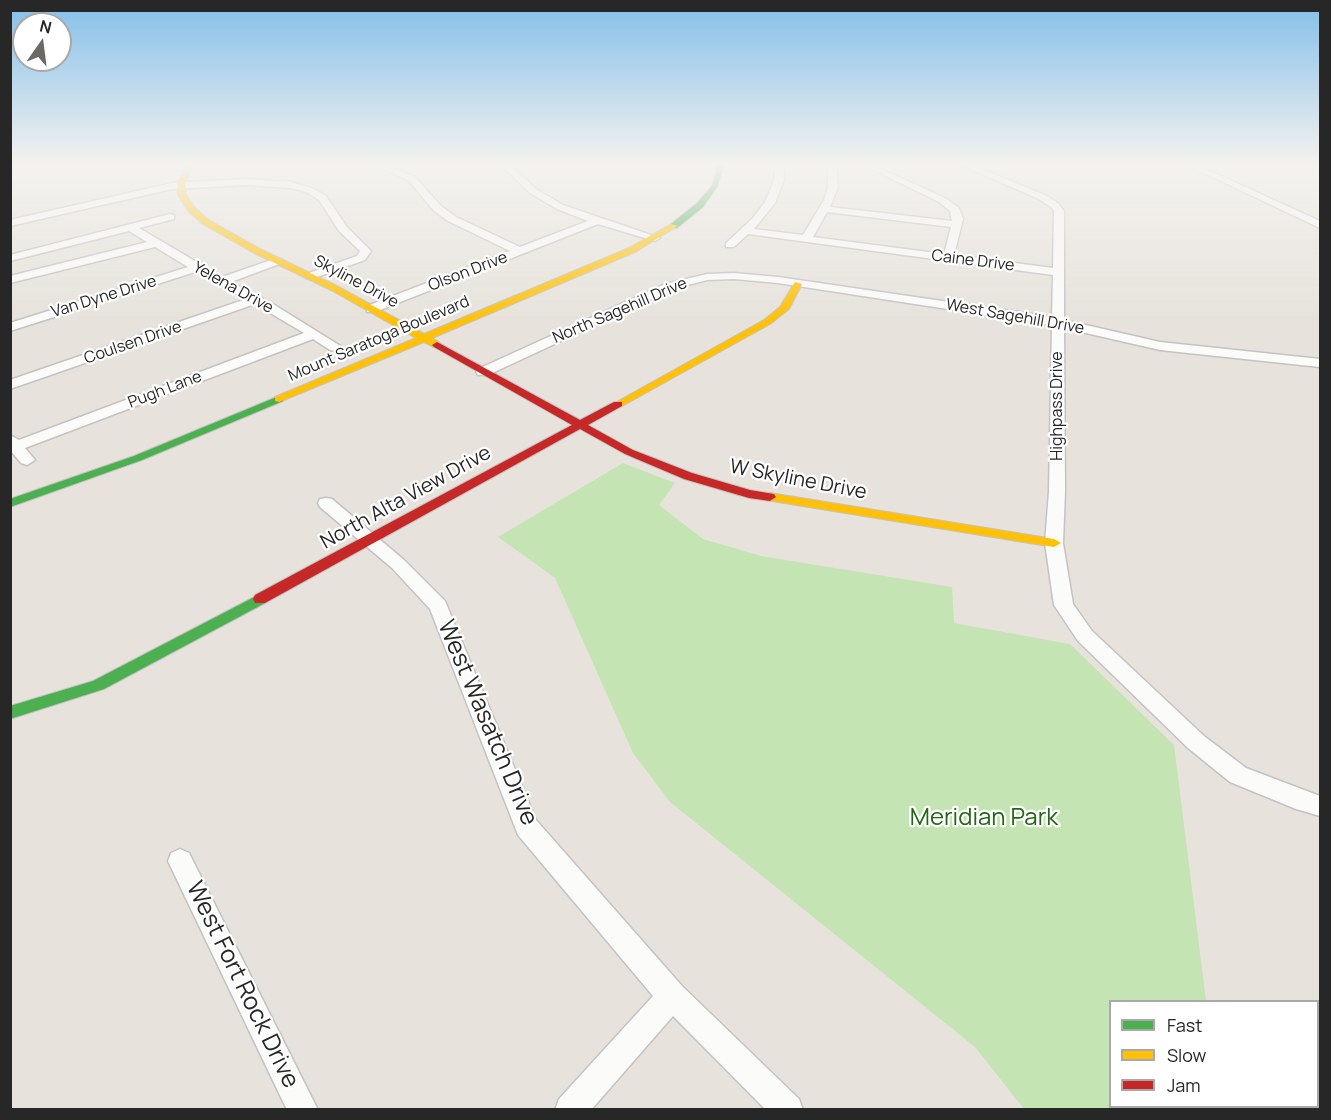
<!DOCTYPE html>
<style>
body{margin:0}
#map{position:relative;width:1331px;height:1120px;overflow:hidden;background:#e7e3dc;font-family:Manrope,sans-serif}
canvas{display:block}
.frame{position:absolute;inset:0;border:12px solid #272727;pointer-events:none}
.legend{position:absolute;left:1109px;top:1000px;width:210px;height:108px;box-sizing:border-box;background:#fff;border:2px solid #a9a9a9;margin:0;padding:8px 10px;list-style:none;font-size:18px;color:#272727}
.legend li{display:flex;align-items:center;gap:12px;height:30px}
.legend b{width:30px;border:2px solid #a9a9a9}
.north{position:absolute;left:12px;top:12px;width:60px;height:60px;box-sizing:border-box;background:#fff;border:2px solid #a9a9a9;border-radius:50%;rotate:14deg;font-size:16px;font-weight:700;line-height:24px;text-align:center;color:#272727}
.north::after{content:'';display:block;margin:auto;width:21px;height:27px;background:#6a6966;clip-path:polygon(50% 0,100% 100%,50% 72%,0 100%)}
</style>
<div id="map">
<canvas width="1331" height="1120"></canvas>
<div class="frame"></div>
<ul class="legend">
<li><b style="height:8px;background:#4caf50"></b>Fast</li>
<li><b style="height:8px;background:#ffc107"></b>Slow</li>
<li><b style="height:8px;background:#c62828"></b>Jam</li>
</ul>
<div class="north">N</div>
</div>
<script>
const g = document.querySelector('canvas').getContext('2d');
g.lineJoin = 'round';
function fillPath(path, color) {
  g.fillStyle = color;
  g.fill(path, 'evenodd');
}
function poly(rows) {
  const path = new Path2D();
  for (const r of rows) {
    path.moveTo(r[0], r[1]);
    for (let i = 2; i < r.length; i += 2) path.lineTo(r[i], r[i + 1]);
  }
  return path;
}
function stroke(path, color, width, dash) {
  g.strokeStyle = color;
  g.lineWidth = width;
  g.lineCap = dash ? 'butt' : 'round';
  g.setLineDash(dash || []);
  g.stroke(path);
}
function label(font, color, halo, rows, align = 'center') {
  g.font = font + ' Manrope,sans-serif';
  g.lineWidth = 4.5;
  g.setLineDash([]);
  g.textBaseline = 'middle';
  g.strokeStyle = halo;
  g.fillStyle = color;
  for (const [text, x, y, turn = 0] of rows) {
    g.save();
    g.translate(x, y);
    g.rotate((+turn || 0) * Math.PI / 180);
    g.textAlign = isNaN(turn) ? turn : align;
    if (halo) g.strokeText(text, 0, 0);
    g.fillText(text, 0, 0);
    g.restore();
  }
}
fillPath(poly([
 [623,463,675,483,659,505,703,539,761,556,952,587,954,623,1070,644,1174,745,1206,1001,1110,1002,1110,1106,1219,1106,1220,1109,1024,1109,975,1047,670,802,633,753,555,578,498,537]
]), '#c5e4b3');
const street = poly([
 [375,165,386,165,415,177,441,206,456,217,520,247,588,221,557,209,530,193,501,165,510,165,536,189,563,205,660,238,655,241,598,224,375,312,367,312,367,306,510,251,448,221,433,210,409,181,375,165],
 [776,165,784,165,784,180,775,203,754,229,803,235,824,200,828,187,828,165,836,165,838,187,830,207,952,221,950,211,939,202,863,165,873,165,945,198,959,208,963,219,954,255,1053,268,1054,211,1051,207,1039,199,961,165,972,165,1045,195,1058,203,1064,211,1064,320,1160,342,1320,359,1320,367,1160,350,1064,328,1065,491,1063,543,1073,604,1092,631,1204,736,1246,768,1320,796,1320,816,1296,809,1230,782,1188,748,1078,641,1054,605,1045,543,1049,491,1052,325,778,283,734,279,707,280,673,289,488,375,478,375,476,372,478,369,665,284,707,274,734,273,778,277,1052,317,1053,275,748,234,734,247,726,247,726,243,752,219,765,202,774,180,776,165],
 [827,212,951,227,944,254,813,237,827,212],
 [1187,165,1197,165,1320,221,1320,228,1187,165],
 [246,179,291,182,312,188,326,196,347,227,371,251,365,260,314,278,306,278,306,274,357,256,360,251,339,231,319,200,306,192,291,188,246,185,172,189,10,226,10,220,172,183,246,179],
 [170,214,174,215,174,219,139,228,222,277,274,259,282,259,282,263,231,282,273,304,342,347,335,351,330,350,313,339,25,448,35,460,27,465,21,463,10,450,10,435,19,440,304,333,255,304,10,389,10,380,246,299,195,272,10,331,10,323,188,267,155,247,10,283,10,276,147,242,129,231,10,261,10,255,170,214],
 [326,498,332,499,404,560,445,601,536,820,682,986,799,1099,803,1110,766,1110,673,1016,591,1110,555,1110,559,1099,653,996,518,835,430,609,392,568,320,507,318,503,320,499,326,498],
 [180,849,189,853,318,1110,287,1110,168,861,171,853,180,849]
]);
const fast = poly([
 [718,165,724,165,717,187,703,207,677,228,671,228,671,224,697,203,712,186,718,165],
 [279,396,283,397,283,401,142,460,10,507,10,499,134,456,279,396],
 [260,594,265,595,267,599,265,603,104,689,10,719,10,706,93,681,260,594]
]);
const slow = poly([
 [186,165,192,165,185,184,186,195,195,208,209,220,260,249,337,286,424,334,629,248,671,224,678,226,635,252,432,338,440,343,440,347,434,347,424,342,279,402,275,401,275,397,416,338,331,290,254,253,203,224,189,212,178,195,177,184,186,165],
 [795,282,802,284,789,309,770,324,622,406,618,407,613,404,764,320,780,307,795,282],
 [770,493,1054,539,1061,543,1054,547,766,500,764,497,766,494,770,493]
]);
const jam = poly([
 [437,342,580,420,614,402,622,402,622,406,588,425,633,450,692,473,750,490,774,494,776,497,770,501,749,498,684,479,625,454,580,429,265,603,255,603,253,599,255,595,572,425,434,347,432,345,437,342]
]);
stroke(street, '#c4c2c2', 3);
stroke(fast, '#c4c2c2', 2);
stroke(slow, '#c4c2c2', 2);
stroke(jam, '#c4c2c2', 2);
fillPath(street, '#fbfbfa');
fillPath(fast, '#4caf50');
fillPath(slow, '#ffc107');
fillPath(jam, '#c62828');
const sky = g.createLinearGradient(0, 0, 0, 321);
sky.addColorStop(0, '#83bfea');
sky.addColorStop(0.51, '#f4f2ef');
sky.addColorStop(1, '#f4f2ef00');
g.fillStyle = sky;
g.fillRect(0, 0, 1331, 321);
label('16px', '#272727', '#fff', [
 ["Caine Drive",973,261,7],
 ["Olson Drive",468,272,-21],
 ["Skyline Drive",356,282,28],
 ["Yelena Drive",233,288,29],
 ["Van Dyne Drive",104,297,-17],
 ["North Sagehill Drive",620,311,-23],
 ["West Sagehill Drive",1015,317,10],
 ["Mount Saratoga Boulevard",379,339,-23],
 ["Coulsen Drive",133,343,-19],
 ["Pugh Lane",165,390,-21],
 ["Highpass Drive",1058,406,-90]
]);
label('20px', '#272727', '#fff', [
 ["W Skyline Drive",798,480,11],
 ["North Alta View Drive",406,498,-29]
]);
label('24px', '#272727', '#fff', [
 ["West Wasatch Drive",487,723,67],
 ["West Fort Rock Drive",242,985,64]
]);
label('24px', '#226616', '#fff', [
 ["Meridian Park",984,818]
]);
</script>
